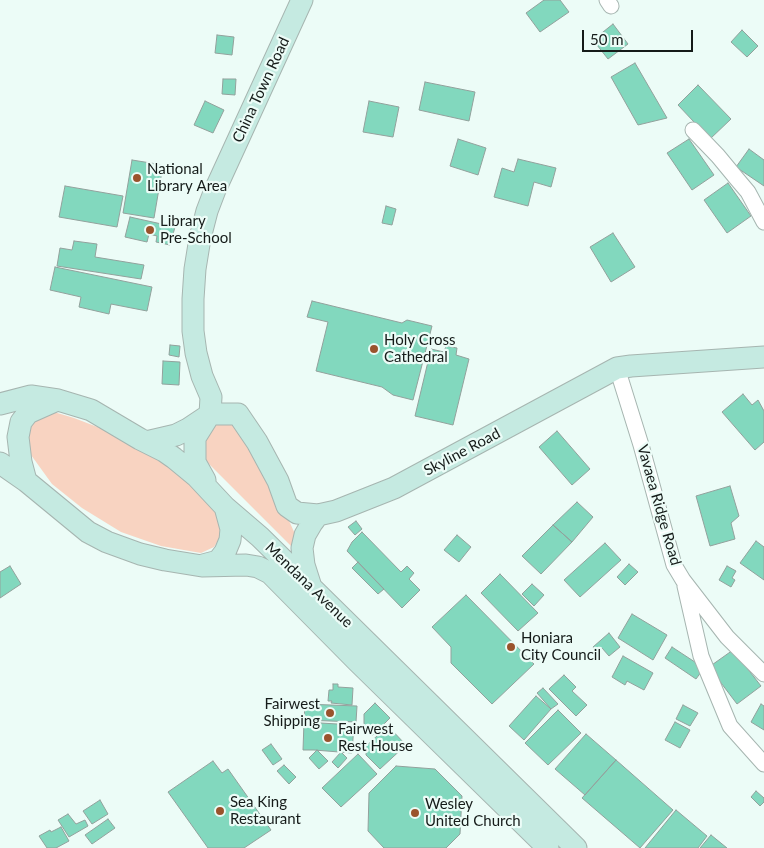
<!DOCTYPE html>
<style>
body{margin:0}
#map{position:relative;width:764px;height:848px;overflow:hidden;background:#ecfcf7;font-family:Lato,sans-serif}
canvas{display:block}
.scale{position:absolute;left:582px;top:30px;width:111px;height:22px;box-sizing:border-box;border:2px solid #151b19;border-top:0;padding-left:6px;font-size:15px;line-height:18px;white-space:nowrap;color:#151b19;-webkit-text-stroke:4px #ecfcf7;paint-order:stroke}
</style>
<div id="map">
<canvas width="764" height="848"></canvas>
<div class="scale">50 m</div>
</div>
<script>
const g = document.querySelector('canvas').getContext('2d');
g.lineJoin = 'round';
function fillPath(path, color) {
  g.fillStyle = color;
  g.fill(path, 'evenodd');
}
function poly(rows) {
  const path = new Path2D();
  for (const r of rows) {
    path.moveTo(r[0], r[1]);
    for (let i = 2; i < r.length; i += 2) path.lineTo(r[i], r[i + 1]);
  }
  return path;
}
function stroke(path, color, width, dash) {
  g.strokeStyle = color;
  g.lineWidth = width;
  g.lineCap = dash ? 'butt' : 'round';
  g.setLineDash(dash || []);
  g.stroke(path);
}
function label(font, color, halo, rows, align = 'center') {
  g.font = font + ' Lato,sans-serif';
  g.lineWidth = 4.5;
  g.setLineDash([]);
  g.textBaseline = 'middle';
  g.strokeStyle = halo;
  g.fillStyle = color;
  for (const [text, x, y, turn = 0] of rows) {
    g.save();
    g.translate(x, y);
    g.rotate((+turn || 0) * Math.PI / 180);
    g.textAlign = isNaN(turn) ? turn : align;
    if (halo) g.strokeText(text, 0, 0);
    g.fillText(text, 0, 0);
    g.restore();
  }
}
fillPath(poly([
 [54,412,74,418,113,433,157,457,188,481,219,512,223,525,219,539,214,547,201,553,161,546,121,532,82,508,52,484,31,455,26,428,30,420],
 [219,419,238,424,276,492,300,545,301,556,202,457,199,438]
]), '#f8d3c1');
const building = poly([
 [544,0,560,0,569,12,540,32,526,13,544,0],
 [613,24,628,44,608,59,593,40,613,24],
 [742,30,758,46,747,57,731,42,742,30],
 [217,35,234,37,232,55,215,53,217,35],
 [635,63,667,118,638,125,611,77,635,63],
 [223,79,236,79,235,95,222,94,223,79],
 [425,82,475,92,469,121,419,110,425,82],
 [698,85,731,119,710,139,678,105,698,85],
 [205,101,224,110,213,133,194,125,205,101],
 [369,101,399,107,393,137,363,132,369,101],
 [458,139,486,148,478,175,450,166,458,139],
 [689,139,714,175,692,190,667,153,689,139],
 [749,149,764,160,764,186,736,167,749,149],
 [518,159,556,168,551,187,534,182,528,206,494,197,502,168,514,172,518,159],
 [132,160,163,165,154,218,123,213,132,160],
 [728,183,751,216,727,233,704,200,728,183],
 [65,186,123,196,117,227,59,217,65,186],
 [386,206,396,209,392,225,382,223,386,206],
 [130,217,175,227,170,245,156,242,157,236,149,234,147,242,125,237,130,217],
 [613,233,635,267,611,282,590,247,613,233],
 [74,241,97,244,95,257,144,265,141,279,57,266,60,248,72,250,74,241],
 [55,267,152,287,147,311,111,304,109,314,79,307,81,297,50,290,55,267],
 [312,301,402,323,407,320,432,326,413,400,393,395,382,387,316,371,328,322,307,317,312,301],
 [170,345,180,346,179,357,169,355,170,345],
 [446,346,457,348,456,355,469,359,453,425,415,416,431,349,444,352,446,346],
 [163,361,180,362,179,385,162,384,163,361],
 [743,394,752,405,758,400,764,411,764,442,755,450,722,412,743,394],
 [557,431,590,469,572,485,539,447,557,431],
 [730,486,739,516,731,523,735,539,710,546,696,496,730,486],
 [577,502,593,517,572,542,553,525,577,502],
 [356,521,362,529,355,535,348,527,356,521],
 [553,525,572,542,541,574,522,556,553,525],
 [362,532,401,572,407,566,414,573,409,579,420,590,402,608,347,551,352,542,362,532],
 [457,535,471,547,459,562,444,550,457,535],
 [756,541,764,547,764,580,740,563,756,541],
 [605,543,621,560,580,597,564,580,605,543],
 [358,562,384,589,378,594,352,568,358,562],
 [629,564,638,572,625,585,617,577,629,564],
 [10,566,21,584,0,598,0,572,10,566],
 [727,566,736,571,732,578,735,580,731,587,719,580,727,566],
 [500,574,538,613,518,631,481,593,500,574],
 [532,584,544,595,534,606,522,594,532,584],
 [466,595,534,664,492,704,451,663,451,647,432,627,466,595],
 [632,614,667,635,653,660,618,638,632,614],
 [609,633,620,647,609,656,602,648,597,652,593,647,609,633],
 [672,647,704,668,696,679,665,658,672,647],
 [733,650,761,686,737,704,709,667,733,650],
 [623,656,653,673,644,690,627,681,625,685,612,677,623,656],
 [564,675,576,687,572,691,587,705,576,716,549,689,564,675],
 [333,684,338,684,338,687,353,688,352,705,331,703,332,701,328,701,329,690,333,690,333,684],
 [543,688,558,704,551,709,537,693,543,688],
 [536,696,551,709,524,740,509,726,536,696],
 [375,703,390,718,372,736,364,727,364,714,375,703],
 [305,704,357,706,356,722,304,720,305,704],
 [761,704,764,706,764,730,751,722,761,704],
 [683,705,698,713,690,726,676,719,683,705],
 [558,710,581,733,548,765,525,743,558,710],
 [304,722,354,725,352,753,314,750,303,750,304,722],
 [675,722,690,730,680,748,665,740,675,722],
 [388,726,406,745,380,769,366,755,366,746,388,726],
 [586,734,616,760,585,795,555,769,586,734],
 [271,744,282,759,273,765,262,750,271,744],
 [317,750,328,761,319,769,309,758,317,750],
 [341,752,347,758,338,768,332,762,341,752],
 [358,754,377,774,341,807,322,788,358,754],
 [616,760,673,810,640,848,582,798,616,760],
 [213,761,222,773,228,769,271,830,244,848,208,848,168,792,213,761],
 [284,765,296,777,289,784,277,771,284,765],
 [396,766,435,769,462,796,460,834,446,848,384,848,368,831,369,793,396,766],
 [756,791,764,798,764,802,760,806,751,797,756,791],
 [100,800,108,814,92,824,83,811,100,800],
 [676,810,707,836,698,848,645,848,676,810],
 [68,814,76,824,85,820,88,826,69,837,58,820,68,814],
 [108,819,115,828,92,844,85,835,108,819],
 [61,827,69,841,56,848,47,848,39,836,50,830,51,832,61,827],
 [711,835,727,848,700,848,711,835]
]);
fillPath(building, '#82d8be');
stroke(building, '#92a19c', 1);
const street = poly([
 [607,0,611,6],
 [693,130,718,156,737,179,748,192,764,222],
 [617,368,641,445,674,565,683,580,727,637,764,674],
 [685,586,701,656,730,726,764,764]
]);
const secondary = poly([
 [0,404,31,396,58,400,91,410,140,439,164,451,174,458,197,477,225,507,260,537,576,848],
 [210,414,238,414,257,442,278,481,287,506,297,513,318,515,336,511,394,488,617,368,631,366,764,357],
 [146,442,176,435,188,429,206,417],
 [0,463,26,481,88,532,107,542,140,554,165,560,202,566,246,565,258,567,270,573,357,661,548,848],
 [205,480,195,462,195,438,210,414,211,397,202,376,196,353,193,331,193,299,195,269,200,238,207,211,215,190,302,0],
 [26,481,21,462,18,437,21,422,28,413,55,401],
 [203,565,218,561,225,552,230,540,231,529,225,507],
 [311,587,304,565,302,548,305,535,312,523,318,515]
]);
stroke(street, '#a6b5b0', 17);
stroke(secondary, '#a6b5b0', 23);
stroke(street, '#fff', 15);
stroke(secondary, '#c5eae1', 21);
for (const [x, y, r, color] of [
 [137,178,5,"#9a532c"],
 [150,230,5,"#9a532c"],
 [374,349,5,"#9a532c"],
 [511,647,5,"#9a532c"],
 [330,713,5,"#9a532c"],
 [328,738,5,"#9a532c"],
 [220,811,5,"#9a532c"],
 [415,813,5,"#9a532c"]
]) {
  const dot = new Path2D();
  dot.arc(x, y, r, 0, 2 * Math.PI);
  g.fillStyle = color;
  g.fill(dot);
  stroke(dot, '#ecfcf7', 2);
}
label('15px', '#151b19', '#ecfcf7', [
 ["China Town Road",261,90,-65],
 ["Skyline Road",462,452,-28],
 ["Vavaea Ridge Road",659,505,74],
 ["Mendana Avenue",309,585,44]
]);
label('15px', '#151b19', '#ecfcf7', [
 ["National",147,169],
 ["Library Area",147,186],
 ["Library",160,221],
 ["Pre-School",160,238],
 ["Holy Cross",384,340],
 ["Cathedral",384,357],
 ["Honiara",521,638],
 ["City Council",521,655],
 ["Fairwest",320,704,"right"],
 ["Shipping",320,721,"right"],
 ["Fairwest",338,729],
 ["Rest House",338,746],
 ["Sea King",230,802],
 ["Restaurant",230,819],
 ["Wesley",425,804],
 ["United Church",425,821]
], 'left');
</script>
